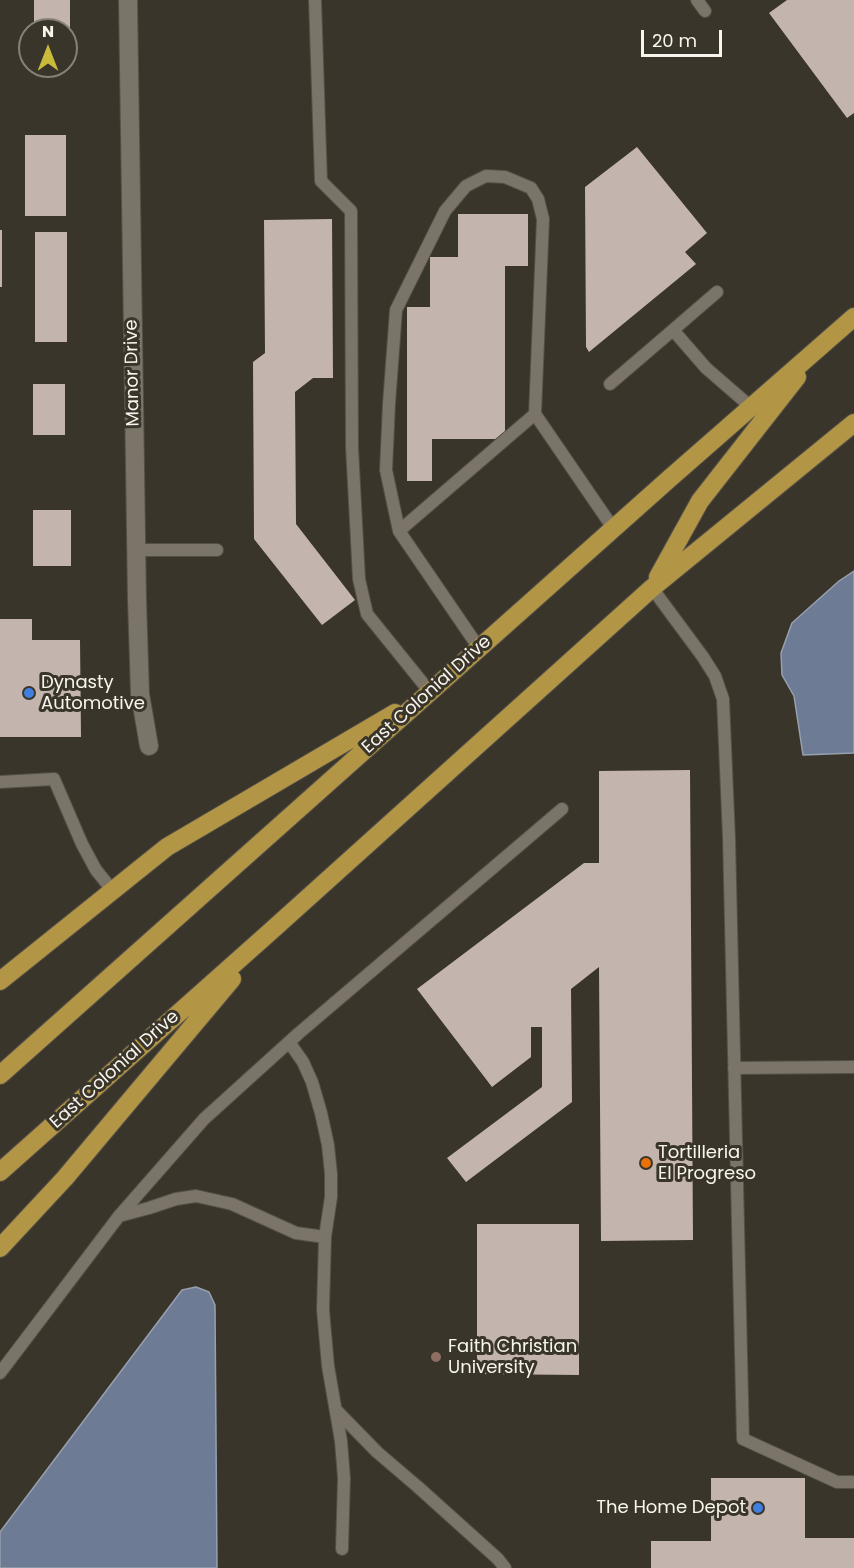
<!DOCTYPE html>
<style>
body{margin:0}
#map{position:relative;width:854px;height:1568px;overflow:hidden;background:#3a352a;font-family:Poppins,sans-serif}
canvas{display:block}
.north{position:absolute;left:18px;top:18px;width:60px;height:60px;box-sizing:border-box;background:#3a352a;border:2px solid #868278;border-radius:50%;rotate:0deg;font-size:16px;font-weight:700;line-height:24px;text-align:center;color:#f8f5ee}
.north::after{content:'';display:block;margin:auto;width:21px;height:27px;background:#c8bb3b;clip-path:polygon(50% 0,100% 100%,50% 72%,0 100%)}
.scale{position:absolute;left:641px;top:30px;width:81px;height:27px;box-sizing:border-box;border:3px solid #f8f5ee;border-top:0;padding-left:8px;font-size:18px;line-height:21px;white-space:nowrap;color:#f8f5ee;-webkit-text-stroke:4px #3a352a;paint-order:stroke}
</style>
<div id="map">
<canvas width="854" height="1568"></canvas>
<div class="north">N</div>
<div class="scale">20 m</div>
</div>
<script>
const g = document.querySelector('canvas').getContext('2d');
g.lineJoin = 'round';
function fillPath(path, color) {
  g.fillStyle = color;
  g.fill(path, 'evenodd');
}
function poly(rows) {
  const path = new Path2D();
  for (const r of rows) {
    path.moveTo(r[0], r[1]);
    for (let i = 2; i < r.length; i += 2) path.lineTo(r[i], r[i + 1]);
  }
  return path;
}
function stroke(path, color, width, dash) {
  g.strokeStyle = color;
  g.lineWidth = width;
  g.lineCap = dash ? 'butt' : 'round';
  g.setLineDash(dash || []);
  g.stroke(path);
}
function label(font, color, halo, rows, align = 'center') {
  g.font = font + ' Poppins,sans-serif';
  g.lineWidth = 6;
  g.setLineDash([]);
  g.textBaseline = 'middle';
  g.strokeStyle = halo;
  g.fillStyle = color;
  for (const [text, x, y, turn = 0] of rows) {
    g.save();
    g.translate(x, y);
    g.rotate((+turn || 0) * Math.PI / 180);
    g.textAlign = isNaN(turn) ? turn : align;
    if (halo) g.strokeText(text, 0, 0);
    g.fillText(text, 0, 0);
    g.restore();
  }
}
const water = poly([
 [854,571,854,753,803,755,794,696,782,675,781,653,792,623,839,581,854,571],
 [196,1287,209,1292,215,1305,217,1568,0,1568,0,1532,182,1290,196,1287]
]);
fillPath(water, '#6e7b94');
stroke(water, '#97a0af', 1.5);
fillPath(poly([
 [34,0,70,0,70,51,66,51,66,30,34,30],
 [787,0,854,0,854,113,847,118,769,13],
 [25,135,66,135,66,216,25,216],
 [637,147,707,233,685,252,696,264,589,352,586,347,585,187],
 [458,214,528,214,528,266,505,266,505,439,432,439,432,481,407,481,407,307,430,307,430,257,458,257],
 [332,219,333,378,313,378,295,392,296,524,355,600,322,625,254,539,253,362,265,353,264,220],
 [0,230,2,230,2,287,0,287],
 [35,232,67,232,67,342,35,342],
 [33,384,65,384,65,435,33,435],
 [33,510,71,510,71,566,33,566],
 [0,619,32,619,32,640,80,640,81,737,0,737],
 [690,770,693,1240,601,1241,599,967,571,989,572,1102,466,1182,447,1158,542,1087,542,1027,531,1027,531,1057,492,1087,417,989,584,863,599,863,599,771],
 [477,1224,579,1224,579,1375,477,1374],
 [711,1478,805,1478,805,1538,854,1538,854,1568,651,1568,651,1541,711,1541]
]), '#c3b5ad');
const service = poly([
 [315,0,321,181,351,211,352,447,359,579,367,614,430,692],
 [697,0,705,11],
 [717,292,673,330,706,368,751,407],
 [610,384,673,330],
 [399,531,535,414],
 [136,550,217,550],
 [652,588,703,657,715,676,723,699,729,838,743,1439,837,1482,854,1482],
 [479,648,399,531,386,470,389,404,396,310,445,211,466,186,486,176,505,177,531,188,538,199,543,219,535,414,613,528],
 [0,782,54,779,82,844,96,870,113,891],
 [289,1042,303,1062,312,1082,321,1113,328,1145,331,1174,331,1197,325,1237],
 [734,1068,854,1067],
 [119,1216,149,1208,176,1199,196,1196,232,1204,296,1233,325,1237,323,1310,328,1366,341,1441,344,1478,342,1549],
 [0,1373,119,1216,204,1119,299,1033,562,809],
 [336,1410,377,1452,418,1487,498,1559,505,1568]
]);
const minor = poly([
 [128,0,137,600,140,694,149,746]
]);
const trunk = poly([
 [658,577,700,501,797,377],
 [0,981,167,847,395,713],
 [0,1075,669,479,854,317],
 [0,1172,271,931,652,588,854,423],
 [0,1248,65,1178,232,979]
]);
stroke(service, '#555048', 14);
stroke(minor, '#555048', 20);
stroke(trunk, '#555048', 20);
stroke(service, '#7a7469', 12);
stroke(minor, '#7a7469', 18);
stroke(trunk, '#b29645', 18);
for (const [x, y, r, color] of [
 [29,693,6,"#3f7fe0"],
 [646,1163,6,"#e8710a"],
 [436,1357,6,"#8d6e63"],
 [758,1508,6,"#3f7fe0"]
]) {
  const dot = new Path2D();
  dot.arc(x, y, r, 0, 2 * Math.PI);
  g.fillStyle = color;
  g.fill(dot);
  stroke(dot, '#3a352a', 2);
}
label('18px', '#f8f5ee', '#3a352a', [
 ["Manor Drive",133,373,-91],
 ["East Colonial Drive",427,695,-42],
 ["East Colonial Drive",115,1070,-42]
]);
label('18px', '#f8f5ee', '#3a352a', [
 ["Dynasty",41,683],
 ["Automotive",41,704],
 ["Tortilleria",658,1153],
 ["El Progreso",658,1174],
 ["Faith Christian",448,1347],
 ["University",448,1368],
 ["The Home Depot",746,1508,"right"]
], 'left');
</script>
